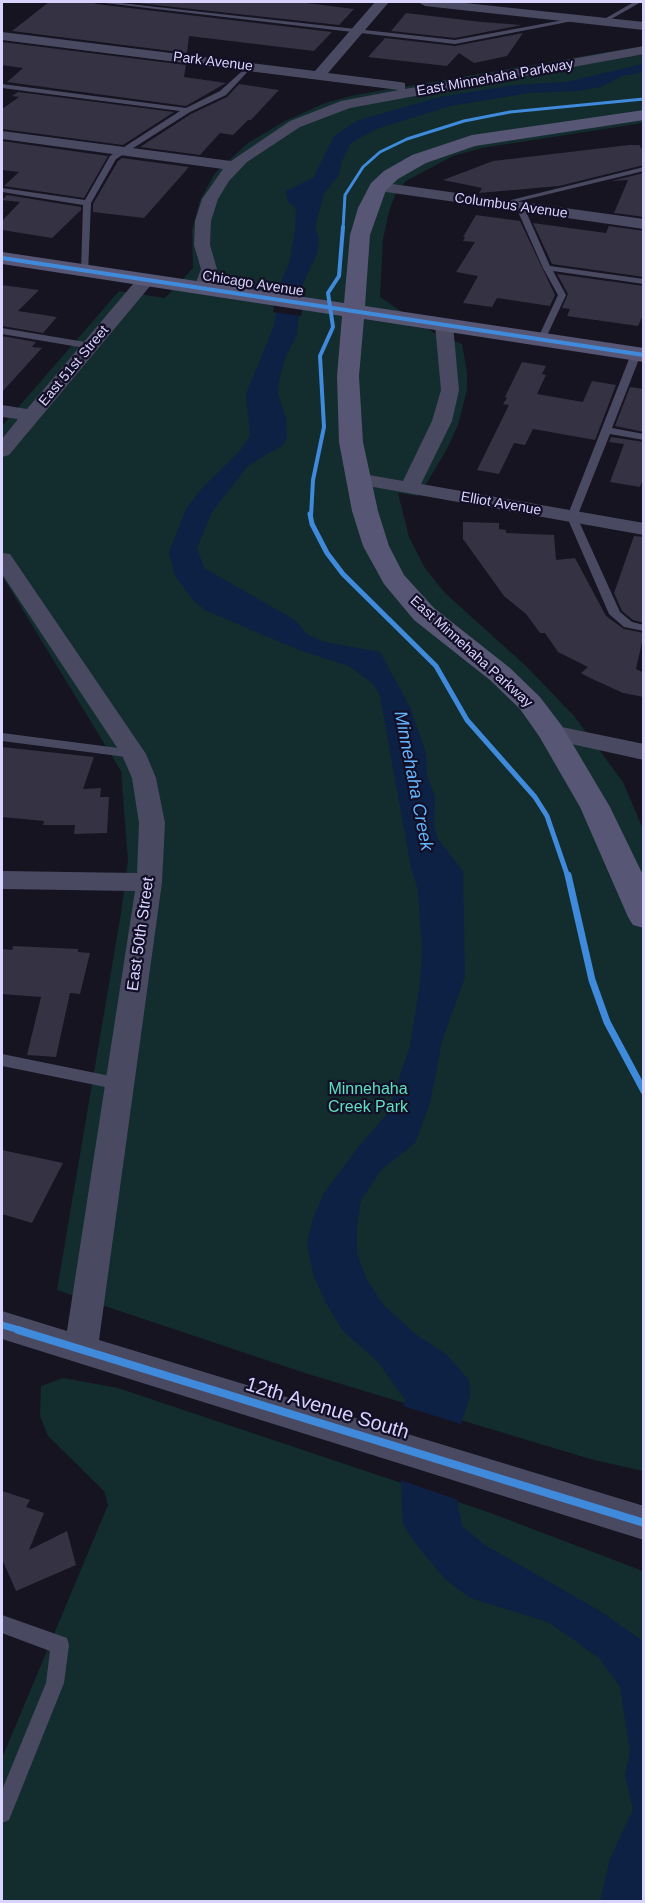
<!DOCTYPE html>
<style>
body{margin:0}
#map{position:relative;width:645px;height:1903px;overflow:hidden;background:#161421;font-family:Helvetica,sans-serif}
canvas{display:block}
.frame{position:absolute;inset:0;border:3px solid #d9d4ff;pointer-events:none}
</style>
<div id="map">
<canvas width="645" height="1903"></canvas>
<div class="frame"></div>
</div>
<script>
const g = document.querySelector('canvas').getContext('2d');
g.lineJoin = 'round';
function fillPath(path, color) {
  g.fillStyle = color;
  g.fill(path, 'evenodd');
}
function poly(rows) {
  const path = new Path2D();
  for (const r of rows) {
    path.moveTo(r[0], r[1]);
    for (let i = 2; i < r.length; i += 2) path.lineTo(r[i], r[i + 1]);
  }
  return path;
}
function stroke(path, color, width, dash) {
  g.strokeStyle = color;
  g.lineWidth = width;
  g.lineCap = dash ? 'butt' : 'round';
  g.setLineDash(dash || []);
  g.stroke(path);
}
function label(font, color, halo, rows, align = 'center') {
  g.font = font + ' Helvetica,sans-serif';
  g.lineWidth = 4.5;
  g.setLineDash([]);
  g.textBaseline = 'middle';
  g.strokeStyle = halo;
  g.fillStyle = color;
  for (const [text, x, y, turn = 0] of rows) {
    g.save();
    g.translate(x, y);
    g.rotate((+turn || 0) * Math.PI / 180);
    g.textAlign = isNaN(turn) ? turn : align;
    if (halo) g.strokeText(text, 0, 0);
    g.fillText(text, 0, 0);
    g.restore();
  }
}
fillPath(poly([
 [643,46,643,123,482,148,453,156,406,181,396,193,389,211,383,240,380,297,434,333,462,344,467,372,467,390,458,425,447,449,419,496,398,493,409,537,425,568,445,593,526,666,574,716,623,782,643,829,643,1471,590,1459,308,1374,57,1290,121,913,128,860,121,771,2,576,2,426,119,291,165,298,193,268,192,230,200,200,215,173,248,143,285,121,325,103,355,95],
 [63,1378,118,1388,488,1512,643,1571,643,1901,2,1902,2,1758,108,1505,104,1491,48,1436,40,1416,41,1386]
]), '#132c2d');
fillPath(poly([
 [643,64,643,72,622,76,601,87,576,91,529,93,450,106,376,129,351,143,341,163,339,175,323,195,321,204,315,228,319,239,317,254,303,283,296,337,285,358,279,381,278,394,286,418,287,437,284,444,248,466,212,512,197,548,204,568,295,620,308,635,324,642,380,652,410,707,426,753,427,776,435,796,434,827,438,839,463,871,465,977,442,1041,430,1103,415,1143,382,1169,361,1200,357,1225,357,1254,367,1280,384,1306,417,1335,446,1354,469,1380,470,1395,461,1424,457,1497,462,1526,485,1545,600,1611,643,1641,643,1901,600,1901,610,1859,633,1809,625,1775,630,1751,620,1687,600,1659,574,1640,548,1622,470,1598,445,1579,419,1548,403,1525,398,1413,406,1401,378,1362,342,1330,324,1299,313,1274,307,1243,313,1218,324,1193,359,1146,387,1114,410,1046,420,984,422,950,418,890,411,868,380,696,373,684,349,666,299,650,207,611,194,601,175,576,169,552,186,509,202,488,240,451,250,436,246,394,274,326,281,281,289,264,295,230,296,208,288,202,286,191,313,178,334,136,356,121,440,97,515,85,566,82]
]), '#0d2144');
fillPath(poly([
 [278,283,306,288,301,316,273,312],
 [400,1405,464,1425,461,1501,400,1480,395,1413]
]), '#161421');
fillPath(poly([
 [49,2,94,2,96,4,332,32,314,51,189,36,187,53,12,31],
 [128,2,299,2,354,9,339,25],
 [406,13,482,22,522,25,455,38,391,31],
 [523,33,507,56,474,63,459,53,447,66,368,57,385,38,455,46],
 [2,42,186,65,184,77,226,83,186,106,7,82,23,68,2,65],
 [239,84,279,90,251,120,248,120,233,135,220,133,200,155,140,147,191,114,227,97],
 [18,92,174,112,123,145,2,129,2,109,19,97,12,96],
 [2,141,108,156,84,198,4,186,19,172,2,170],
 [644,144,644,165,559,186,479,193,482,188,443,180,493,161,629,145,640,145,641,149],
 [122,158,189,167,144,218,93,212,93,204,118,161],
 [644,173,644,217,614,213,628,180,611,181],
 [7,195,81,207,81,210,52,238,2,230,2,221,20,202,2,200],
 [476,215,520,221,555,295,550,306,497,298,492,307,463,303,478,276,456,272,475,242,463,241,465,237,463,237],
 [533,223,606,233,609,226,644,231,644,277,552,264],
 [557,274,644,286,644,313,638,326,567,316,570,309,562,308,568,294],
 [2,285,39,290,18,311,57,317,43,333,2,326],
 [2,336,36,342,32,347,42,348,2,392],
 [522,362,546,366,542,374,546,375,537,394,583,402,592,381,616,385,595,440,533,429,525,445,514,443,499,474,477,470,509,405,503,404,507,398,505,397],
 [630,387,644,389,644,432,615,426],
 [611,437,644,442,644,476,640,487,610,482,624,444,609,442],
 [463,522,499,523,499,529,506,530,506,533,554,535,556,560,575,558,606,616,624,629,644,633,636,669,644,673,644,697,623,693,588,677,581,673,588,667,558,652,545,633,540,633,526,614,504,596,463,539],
 [634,536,644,537,644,623,633,620,622,611,614,593],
 [2,747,94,757,83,789,101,788,100,797,109,797,107,833,74,834,75,825,43,825,44,821,2,817],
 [13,946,78,949,78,952,90,953,80,994,70,993,56,1057,27,1055,41,997,2,994,2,949,12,950],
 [2,1150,63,1163,32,1223,2,1214],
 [2,1491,30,1500,26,1507,44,1513,29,1550,67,1531,76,1565,16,1591,2,1559,2,1560]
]), '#343243');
fillPath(poly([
 [96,2,112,2,455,40,580,17,583,19,455,44,96,2],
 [634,2,641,2,606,22,601,21,634,2],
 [250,64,252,67,226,95,190,112,116,159,91,203,88,273,81,271,83,205,2,192,2,188,85,200,110,156,180,111,2,88,2,84,186,108,220,91,250,64],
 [644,167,644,171,499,206,495,204,644,167],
 [517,205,524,207,550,266,644,279,644,284,553,271,566,295,545,340,538,342,537,340,558,295,543,268,516,207,517,205],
 [2,328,91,343,96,346,91,349,2,334,2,328],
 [636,351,641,354,612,428,644,434,644,440,610,434,577,517,620,612,632,622,644,625,644,631,624,627,609,614,567,517,631,354,636,351],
 [2,733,134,750,140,754,134,758,2,741,2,733],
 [2,1054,120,1078,125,1080,127,1084,125,1088,120,1090,2,1066,2,1054],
 [2,1615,67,1638,69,1645,64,1683,9,1820,2,1823,2,1790,46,1683,50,1651,2,1633,2,1615]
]), '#4a4962');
fillPath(poly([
 [375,2,389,2,328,73,400,82,405,83,405,89,644,46,644,54,350,108,300,127,247,162,229,181,218,199,211,221,210,245,217,269,212,288,203,293,194,288,201,269,194,245,195,221,202,199,223,169,2,139,2,131,231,161,290,121,341,101,399,90,2,40,2,32,315,71,375,2],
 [418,2,456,2,644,22,644,30,425,6,418,2],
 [378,182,644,219,644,229,372,190,370,187,378,182],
 [145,276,151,277,154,281,151,285,9,455,2,457,2,439,18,419,2,417,2,405,27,409,139,277,145,276],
 [444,320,453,325,459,390,452,421,421,484,644,523,644,535,351,483,348,479,351,475,358,473,403,481,432,421,441,390,435,325,444,320],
 [2,553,10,554,146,754,156,778,165,823,162,882,99,1340,644,1506,644,1540,2,1339,2,1311,67,1331,135,891,2,889,2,871,137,873,139,823,132,778,122,755,2,574,2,553],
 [552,725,644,744,644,760,544,738,540,733,544,728,552,725]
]), '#4a4962');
fillPath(poly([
 [644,110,644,120,475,146,426,163,398,179,386,190,370,235,365,306,644,348,644,362,364,319,359,376,363,442,378,511,389,546,404,575,434,608,510,668,540,697,562,726,610,807,644,877,644,928,633,925,628,917,580,807,539,736,520,709,490,680,414,620,384,584,363,546,352,511,339,442,337,376,342,316,2,264,2,252,344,303,350,235,358,208,371,183,384,171,412,155,472,135,644,110]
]), '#575674');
stroke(poly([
 [343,229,345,195,363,167,380,152,407,139,464,121,510,112,644,99]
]), '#408adc', 3);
stroke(poly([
 [2,258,644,355],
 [311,516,313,480,324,427,320,356,333,327,328,293,339,276,343,227]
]), '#408adc', 4);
stroke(poly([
 [310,514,312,524,327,553,343,574,436,666,467,720,535,797,547,816,568,877]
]), '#408adc', 5);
stroke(poly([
 [568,875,592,980,607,1022,644,1091],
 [2,1325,23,1331]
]), '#408adc', 7);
stroke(poly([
 [18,1330,644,1523]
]), '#408adc', 8);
label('14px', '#d9d4ff', '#130f26', [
 ["Park Avenue",213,62,7],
 ["East Minnehaha Parkway",495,78,-10],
 ["Columbus Avenue",511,206,8],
 ["Chicago Avenue",253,284,9],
 ["East 51st Street",74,366,-50],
 ["Elliot Avenue",501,504,10],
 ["East Minnehaha Parkway",471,652,42]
]);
label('16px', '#d9d4ff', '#130f26', [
 ["East 50th Street",141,934,-82]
]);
label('16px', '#5fe0c0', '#130f26', [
 ["Minnehaha",368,1090],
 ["Creek Park",368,1108]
]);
label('italic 18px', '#62b6ff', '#130f26', [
 ["Minnehaha Creek",413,781,79]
]);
label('20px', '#d9d4ff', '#130f26', [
 ["12th Avenue South",327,1409,17]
]);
</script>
